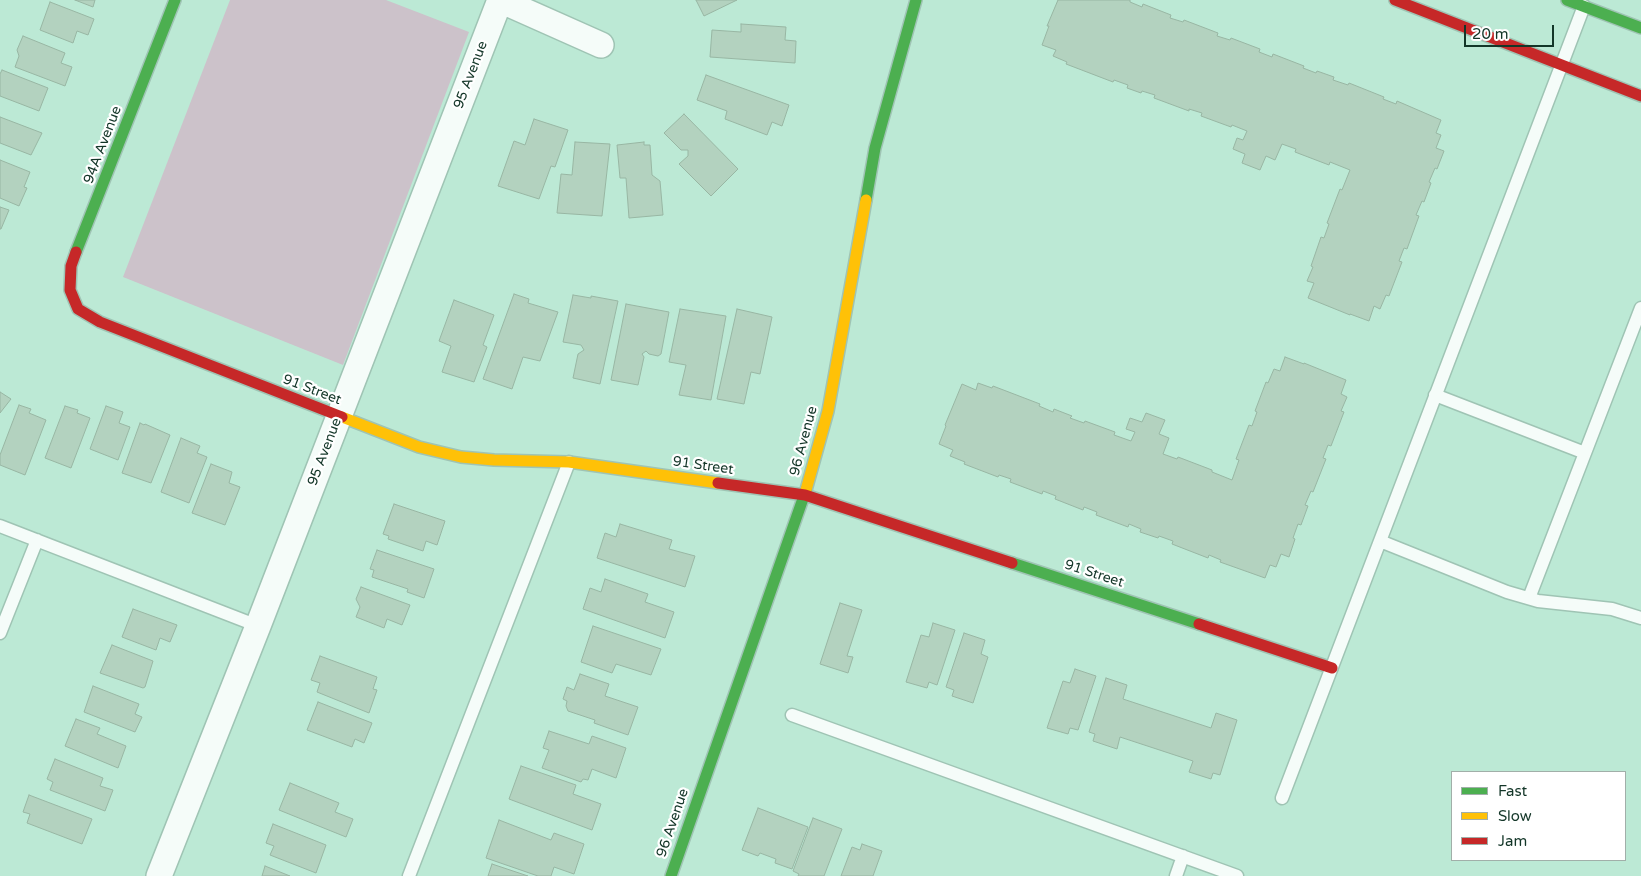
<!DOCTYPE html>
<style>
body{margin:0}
#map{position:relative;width:1641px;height:876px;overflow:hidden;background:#bce9d5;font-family:"Varela Round",sans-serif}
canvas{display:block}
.legend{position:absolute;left:1451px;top:771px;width:175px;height:90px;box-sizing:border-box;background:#fff;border:1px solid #a1afa9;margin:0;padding:6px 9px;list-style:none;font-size:15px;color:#133628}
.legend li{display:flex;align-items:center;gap:10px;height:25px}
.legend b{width:25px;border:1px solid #a1afa9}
.scale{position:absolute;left:1464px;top:25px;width:90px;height:22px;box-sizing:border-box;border:2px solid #133628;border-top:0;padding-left:6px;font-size:15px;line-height:18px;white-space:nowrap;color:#133628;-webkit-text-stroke:4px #fff;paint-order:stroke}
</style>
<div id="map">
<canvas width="1641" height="876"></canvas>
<ul class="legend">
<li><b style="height:6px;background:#4caf50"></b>Fast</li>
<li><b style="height:6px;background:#ffc107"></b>Slow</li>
<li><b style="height:6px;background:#c62828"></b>Jam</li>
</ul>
<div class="scale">20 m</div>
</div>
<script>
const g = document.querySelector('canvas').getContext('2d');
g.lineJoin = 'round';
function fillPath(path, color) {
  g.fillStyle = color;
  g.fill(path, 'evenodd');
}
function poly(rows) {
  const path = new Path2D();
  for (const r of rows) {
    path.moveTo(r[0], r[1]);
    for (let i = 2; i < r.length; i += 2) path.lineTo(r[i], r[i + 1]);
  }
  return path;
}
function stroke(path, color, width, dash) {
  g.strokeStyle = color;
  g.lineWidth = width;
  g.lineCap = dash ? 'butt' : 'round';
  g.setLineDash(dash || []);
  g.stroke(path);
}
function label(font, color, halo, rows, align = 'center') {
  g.font = font + ' "Varela Round",sans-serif';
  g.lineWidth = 4.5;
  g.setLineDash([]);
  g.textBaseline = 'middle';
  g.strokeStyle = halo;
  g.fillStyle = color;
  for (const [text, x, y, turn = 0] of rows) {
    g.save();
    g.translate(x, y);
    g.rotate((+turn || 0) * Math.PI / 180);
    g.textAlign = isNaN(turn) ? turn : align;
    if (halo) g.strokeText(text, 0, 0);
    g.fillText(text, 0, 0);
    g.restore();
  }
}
fillPath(poly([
 [230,0,386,0,469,32,343,365,123,277]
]), '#ccc2ca');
const building = poly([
 [75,0,95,0,93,7,75,0],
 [696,0,737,0,704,16,696,0],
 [1058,0,1130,0,1130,2,1142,7,1143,4,1171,15,1170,18,1183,22,1184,20,1218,33,1217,36,1230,40,1231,38,1260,49,1259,52,1272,57,1273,54,1304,66,1303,68,1316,73,1317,71,1334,77,1333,80,1348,85,1349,83,1384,97,1383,99,1396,104,1397,101,1441,120,1436,133,1441,135,1436,148,1444,151,1437,169,1435,168,1429,182,1431,183,1424,202,1422,201,1416,215,1419,216,1407,249,1404,248,1399,261,1402,262,1389,296,1386,295,1380,309,1374,306,1369,321,1350,314,1350,315,1308,298,1314,283,1307,281,1313,267,1311,266,1321,237,1324,238,1329,224,1327,223,1340,189,1342,190,1350,170,1330,162,1329,165,1295,152,1296,149,1282,144,1275,160,1266,156,1260,170,1242,163,1245,154,1233,149,1237,138,1243,140,1247,131,1232,125,1231,127,1201,116,1202,113,1189,109,1189,111,1154,98,1155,95,1142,91,1141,93,1127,88,1128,85,1114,80,1113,82,1066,64,1067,62,1053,56,1056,50,1042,45,1049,26,1047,26,1058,0],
 [50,2,94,19,88,35,77,31,73,43,40,30,50,2],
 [741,24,786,27,785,40,796,41,795,63,710,57,712,30,741,32,741,24],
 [23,36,65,53,61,63,72,67,65,86,15,67,19,56,17,50,23,36],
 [2,70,48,88,39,111,0,96,0,74,2,70],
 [706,75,789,105,782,126,772,122,767,135,725,119,727,111,697,100,706,75],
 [684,114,738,169,711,196,679,164,688,156,688,150,681,150,664,133,684,114],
 [0,117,42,133,31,155,0,143,0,117],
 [534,119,568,130,555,167,551,166,539,199,498,186,514,141,525,145,534,119],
 [575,142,610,144,602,216,557,213,561,174,572,175,575,142],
 [644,142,644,145,650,145,652,175,660,181,663,215,629,218,626,178,620,178,617,145,644,142],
 [0,160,30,172,24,187,27,188,19,206,0,198,0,160],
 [0,207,9,210,1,229,0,229,0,207],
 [514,294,529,299,528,303,558,312,540,361,523,357,512,389,483,379,514,294],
 [573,295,591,298,591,296,618,301,600,384,573,378,578,354,584,350,581,345,563,342,573,295],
 [454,300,494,315,483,345,487,347,474,382,442,372,451,346,439,341,454,300],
 [626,304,669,312,661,354,658,356,649,354,646,351,642,354,644,357,638,385,611,380,626,304],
 [680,309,726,316,711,400,679,395,686,365,669,362,680,309],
 [737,309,772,317,760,374,751,372,744,404,717,399,737,309],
 [1285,357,1304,364,1304,363,1346,380,1341,394,1347,397,1341,411,1344,412,1331,446,1328,445,1323,458,1326,459,1313,492,1311,491,1305,505,1308,506,1301,525,1298,524,1293,538,1295,539,1289,557,1281,554,1276,567,1270,565,1265,578,1220,562,1221,560,1209,555,1208,558,1172,544,1173,541,1159,536,1158,538,1140,532,1141,529,1129,524,1128,527,1096,515,1097,512,1084,507,1083,510,1055,499,1056,496,1043,491,1042,494,1010,482,1011,479,999,475,998,477,964,464,965,462,950,456,953,450,939,444,946,426,945,425,962,384,976,390,978,383,992,388,993,386,1040,404,1039,406,1053,412,1054,409,1072,416,1070,418,1084,423,1085,421,1115,432,1114,435,1131,441,1135,432,1126,429,1130,418,1142,422,1146,413,1165,420,1159,434,1169,438,1163,454,1177,459,1178,457,1212,470,1212,472,1232,480,1239,460,1236,459,1249,425,1252,426,1257,412,1255,411,1266,382,1268,383,1274,369,1280,371,1285,357],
 [0,392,11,399,0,413,0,392],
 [19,405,31,409,29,413,46,420,25,475,0,465,0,455,19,405],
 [65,406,78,410,77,413,90,418,71,468,45,458,65,406],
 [106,406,123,412,119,423,130,427,118,460,90,449,106,406],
 [140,423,144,425,145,424,170,435,151,483,122,473,140,423],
 [181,438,200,446,197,453,207,457,189,503,161,492,181,438],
 [211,464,232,472,229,483,240,487,225,525,192,513,211,464],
 [394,504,445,521,437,545,426,541,423,551,388,539,389,536,383,534,394,504],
 [620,524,672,540,669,549,695,556,685,587,597,558,605,533,616,537,620,524],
 [377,550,434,569,424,598,407,592,408,589,372,577,374,570,370,569,377,550],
 [605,579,648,594,645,602,674,612,665,638,583,609,590,588,601,592,605,579],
 [361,587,410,605,402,625,387,619,384,628,356,617,360,607,356,599,361,587],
 [840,603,862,610,847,656,853,657,848,673,820,664,840,603],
 [133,609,177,625,170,642,160,638,156,650,122,637,133,609],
 [933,623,955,630,937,685,929,682,927,688,906,682,921,635,929,637,933,623],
 [593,626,661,649,651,675,616,664,612,673,581,662,593,626],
 [964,633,985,640,981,654,988,657,973,703,952,696,954,690,946,687,964,633],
 [112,645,153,661,145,687,143,688,100,673,112,645],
 [320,656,377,677,373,689,377,690,369,713,317,692,320,683,311,680,320,656],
 [1075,669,1096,676,1078,730,1070,728,1068,734,1047,728,1063,681,1070,683,1075,669],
 [580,674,609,684,605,696,638,707,628,735,594,723,595,720,568,711,566,706,567,701,563,699,567,687,574,690,580,674],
 [1106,678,1127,685,1123,699,1211,728,1216,713,1237,720,1220,775,1213,773,1211,779,1189,772,1193,761,1120,737,1117,749,1093,741,1095,734,1089,732,1106,678],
 [93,686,139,704,135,714,142,717,135,732,84,712,93,686],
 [318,702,372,723,364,743,355,739,352,747,307,730,318,702],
 [76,719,100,728,97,734,126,746,118,768,65,746,76,719],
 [549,731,589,744,592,736,626,748,616,778,592,769,588,780,583,779,581,782,542,768,549,750,543,748,549,731],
 [55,759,103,778,100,786,113,790,105,811,50,790,53,782,47,779,55,759],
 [521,766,576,785,573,794,601,804,592,830,509,799,521,766],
 [290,783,339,803,335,812,353,819,346,837,279,810,290,783],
 [29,795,92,819,82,844,27,823,30,814,23,812,29,795],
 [758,808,808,827,792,869,775,863,776,859,760,853,758,856,742,850,758,808],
 [813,818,842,829,824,876,798,876,799,874,793,871,813,818],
 [499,820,551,840,554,833,584,844,574,874,554,867,551,876,538,876,486,858,499,820],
 [273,824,326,845,316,873,270,855,274,846,266,843,273,824],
 [862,844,882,851,873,876,841,876,852,847,860,850,862,844],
 [492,864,528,876,488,876,492,864],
 [265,866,290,876,262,876,265,866]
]);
fillPath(building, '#b3d2bf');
stroke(building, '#98b6a3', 1);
const lane = poly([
 [1435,395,1585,453],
 [0,526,258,626],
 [1380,541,1507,592,1538,601,1612,609,1641,618],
 [1529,598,1641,308],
 [0,633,37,540],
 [792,715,1237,876],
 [1282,798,1584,6],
 [409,876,569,462],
 [1176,876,1183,856]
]);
const street = poly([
 [500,0,601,45],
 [159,876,258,626,500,0]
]);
const fast = poly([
 [1567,0,1641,28],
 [866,200,875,148,916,0],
 [76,252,175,0],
 [1012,563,1199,624],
 [671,876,806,490]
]);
const slow = poly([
 [342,417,419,447,461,457,494,460,569,462,718,483],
 [806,490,828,411,866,200]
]);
const jam = poly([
 [1395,0,1641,96],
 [76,252,71,266,70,290,78,309,100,322,342,417],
 [718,483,805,495,1012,563],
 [1199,624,1332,668]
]);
stroke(lane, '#9fc4b4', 15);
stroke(street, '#9fc4b4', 28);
stroke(fast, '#9fc4b4', 14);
stroke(slow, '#9fc4b4', 14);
stroke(jam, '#9fc4b4', 14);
stroke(lane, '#f5fcf9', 12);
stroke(street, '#f5fcf9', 25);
stroke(fast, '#4caf50', 11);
stroke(slow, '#ffc107', 11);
stroke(jam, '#c62828', 11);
label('14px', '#133628', '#fff', [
 ["95 Avenue",471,75,-69],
 ["94A Avenue",103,145,-69],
 ["91 Street",312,390,21],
 ["96 Avenue",804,441,-75],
 ["95 Avenue",325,452,-69],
 ["91 Street",703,466,8],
 ["91 Street",1094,574,18],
 ["96 Avenue",673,823,-71]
]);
</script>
